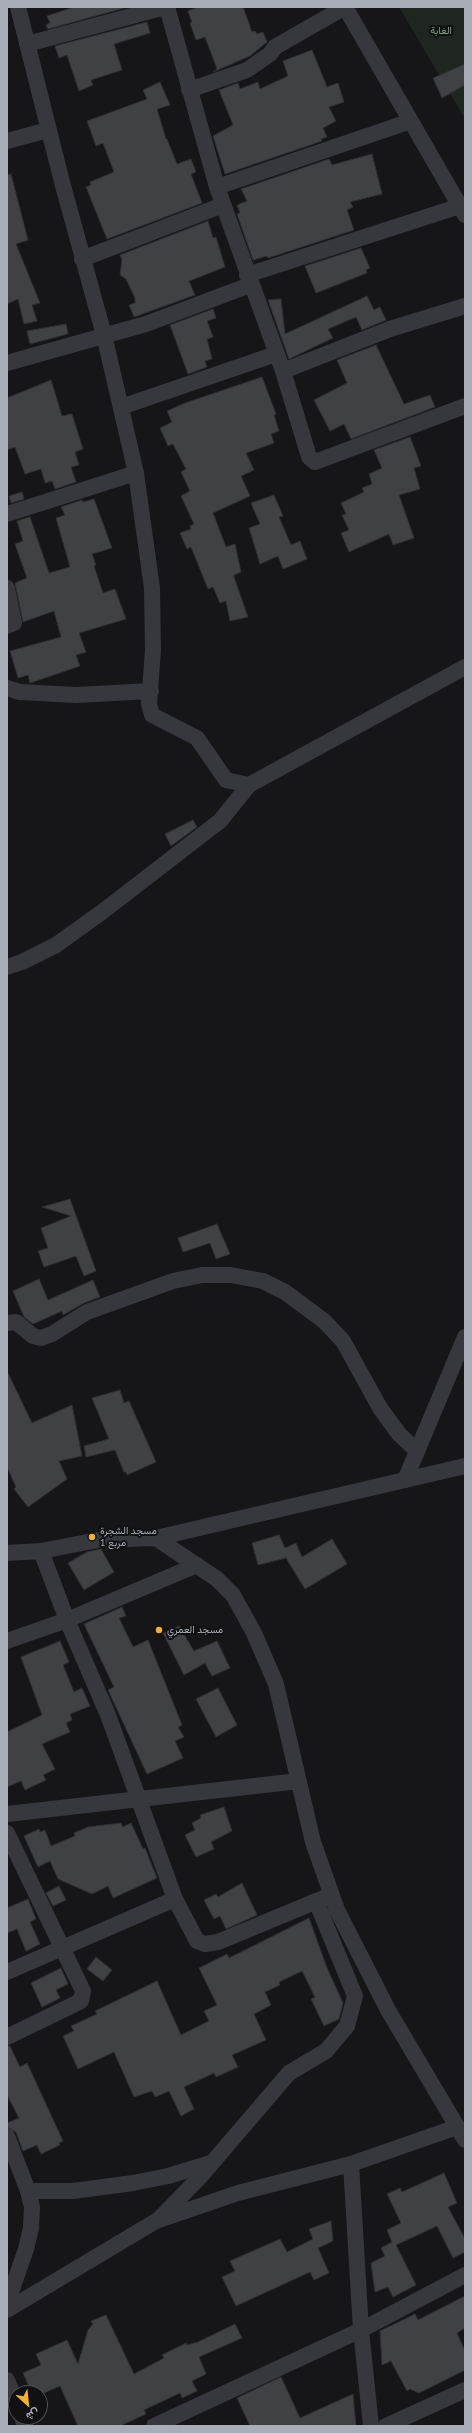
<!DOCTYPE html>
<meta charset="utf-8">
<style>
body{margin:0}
#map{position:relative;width:472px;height:2433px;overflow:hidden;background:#161618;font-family:"PT Sans",Vazirmatn,sans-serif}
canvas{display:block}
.frame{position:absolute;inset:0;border:8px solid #a8adb8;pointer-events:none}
.north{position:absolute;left:8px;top:2385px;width:40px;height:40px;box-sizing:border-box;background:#111113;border:1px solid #4d4f55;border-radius:50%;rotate:153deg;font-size:11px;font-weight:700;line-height:16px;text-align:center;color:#a8adb8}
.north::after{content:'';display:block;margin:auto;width:14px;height:18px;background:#f2b134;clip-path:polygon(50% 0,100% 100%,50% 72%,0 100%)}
</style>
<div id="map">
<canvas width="472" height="2433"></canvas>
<div class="frame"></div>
<div class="north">ش</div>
</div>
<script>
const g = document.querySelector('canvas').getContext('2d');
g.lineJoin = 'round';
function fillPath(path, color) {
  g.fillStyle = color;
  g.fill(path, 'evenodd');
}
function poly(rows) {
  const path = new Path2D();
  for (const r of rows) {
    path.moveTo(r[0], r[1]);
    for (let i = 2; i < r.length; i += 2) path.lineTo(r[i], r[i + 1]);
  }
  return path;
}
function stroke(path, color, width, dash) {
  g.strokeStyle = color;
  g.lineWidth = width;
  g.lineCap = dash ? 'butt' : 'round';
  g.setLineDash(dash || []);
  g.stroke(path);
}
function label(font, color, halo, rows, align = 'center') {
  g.font = font + ' "PT Sans",Vazirmatn,sans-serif';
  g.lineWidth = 4;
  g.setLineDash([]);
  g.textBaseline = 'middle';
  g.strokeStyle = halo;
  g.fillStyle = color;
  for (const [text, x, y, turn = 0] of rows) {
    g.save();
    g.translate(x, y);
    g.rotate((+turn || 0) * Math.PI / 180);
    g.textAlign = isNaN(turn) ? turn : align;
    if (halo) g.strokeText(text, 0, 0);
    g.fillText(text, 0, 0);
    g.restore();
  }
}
fillPath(poly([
 [399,7,465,7,465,119]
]), '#1e261f');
const building = poly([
 [74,7,128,7,48,29,46,25,50,23,47,16,74,7],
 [198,7,243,7,252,32,255,31,257,34,263,32,267,42,250,56,213,72,217,69,205,37,196,40,190,23,192,22,188,11,198,7],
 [147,22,150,33,114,44,122,70,91,80,93,85,79,91,67,55,59,58,55,46,147,22],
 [312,50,327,87,338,83,344,102,329,107,336,121,323,128,327,137,321,139,322,141,225,174,213,136,233,125,219,90,238,83,240,89,258,82,260,89,288,76,283,61,312,50],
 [465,64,465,85,442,98,433,78,465,64],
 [160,82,170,105,157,109,166,139,167,139,177,164,191,159,196,172,191,174,202,203,107,239,86,187,91,185,90,182,114,172,103,143,96,146,87,121,147,99,143,90,160,82],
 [372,154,382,194,350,202,353,207,347,210,354,230,268,258,267,256,253,260,237,214,240,213,237,205,247,201,241,189,329,159,332,165,372,154],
 [11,174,28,240,16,244,40,303,32,305,37,321,24,324,18,299,7,304,7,175,11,174],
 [208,221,213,238,216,237,225,267,189,281,195,295,134,317,129,305,135,303,135,298,126,279,120,275,122,260,120,255,208,221],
 [361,248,370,268,366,270,367,273,316,293,305,266,361,248],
 [367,296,374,310,380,307,386,320,362,330,356,317,328,329,333,338,289,359,268,300,281,299,285,334,367,296],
 [213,309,216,318,207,321,213,337,207,339,212,359,205,361,207,367,188,374,170,325,213,309],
 [66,324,68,334,30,344,27,331,66,324],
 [376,345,404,404,430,395,435,407,351,439,344,424,330,431,314,400,347,383,337,360,376,345],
 [262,377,276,414,274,415,279,431,271,434,274,443,246,453,254,470,241,476,250,496,213,513,226,547,235,544,241,572,234,575,234,577,248,617,230,621,226,601,220,603,213,587,208,589,191,547,187,549,180,533,191,529,190,526,194,524,181,496,190,491,181,472,186,469,173,444,168,446,160,428,172,422,167,411,185,403,262,377],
 [51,380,62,416,72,414,83,449,75,452,79,465,71,467,76,482,55,489,52,481,45,483,41,469,25,474,15,447,7,450,7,398,51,380],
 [410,437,421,466,414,468,420,489,399,495,414,538,393,545,389,534,349,552,341,533,349,530,342,515,346,514,341,503,364,492,362,488,372,484,369,474,382,468,374,450,410,437],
 [22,492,24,499,11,503,9,496,22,492],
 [274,495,283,516,279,517,291,545,300,541,307,559,283,569,278,556,260,564,249,528,260,524,251,503,274,495],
 [94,499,112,548,92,554,96,565,94,566,103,593,115,589,126,619,79,633,86,652,76,655,80,666,30,683,28,675,18,678,10,651,61,637,54,611,23,622,15,583,27,578,15,544,23,541,17,521,30,517,49,573,70,567,56,518,65,515,61,507,82,500,83,502,94,499],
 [193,820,197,827,171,846,165,834,193,820],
 [70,1199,96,1271,84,1276,76,1256,44,1267,38,1251,48,1248,41,1228,71,1216,42,1207,70,1199],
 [217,1224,230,1254,216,1259,210,1243,183,1252,178,1238,217,1224],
 [39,1279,48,1300,93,1280,100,1297,84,1303,63,1315,62,1311,33,1324,24,1317,13,1291,39,1279],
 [7,1371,32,1423,72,1405,82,1456,59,1461,67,1479,28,1507,14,1489,16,1487,7,1467,7,1371],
 [120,1390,124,1403,129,1401,156,1462,127,1475,126,1472,124,1472,115,1450,86,1457,84,1446,109,1439,92,1398,120,1390],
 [279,1535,285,1548,296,1543,302,1557,332,1539,347,1564,305,1589,286,1558,258,1565,252,1543,279,1535],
 [101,1549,114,1572,84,1590,68,1563,87,1552,101,1549],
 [122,1607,126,1616,119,1618,133,1647,148,1640,182,1725,178,1727,184,1737,175,1741,183,1758,147,1774,108,1690,114,1687,84,1624,122,1607],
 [179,1626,194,1651,217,1641,230,1668,212,1676,205,1663,184,1675,163,1633,179,1626],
 [60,1641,69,1662,63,1665,74,1692,82,1688,90,1706,70,1714,72,1720,66,1723,70,1732,42,1744,55,1769,43,1775,46,1780,25,1790,21,1781,7,1787,7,1732,42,1715,21,1657,60,1641],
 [218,1688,237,1725,216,1737,196,1699,218,1688],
 [224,1807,232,1831,211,1842,214,1849,196,1857,185,1835,195,1830,192,1823,201,1818,200,1815,224,1807],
 [121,1823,123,1827,131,1823,143,1849,145,1848,157,1878,113,1898,108,1886,92,1894,58,1879,50,1861,38,1867,24,1836,39,1829,40,1832,45,1830,51,1846,75,1836,74,1833,88,1827,121,1823],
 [242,1883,257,1915,226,1929,220,1916,214,1919,204,1900,216,1894,218,1897,242,1883],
 [59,1886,66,1900,53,1906,46,1893,59,1886],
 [28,1899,36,1919,30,1922,40,1944,26,1951,17,1929,7,1933,7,1908,28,1899],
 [309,1918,327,1968,343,2003,339,2019,324,2026,311,1999,315,1997,302,1971,279,1982,280,1985,265,1992,271,2005,254,2014,266,2040,232,2055,238,2067,216,2077,214,2073,184,2087,194,2109,181,2116,169,2091,155,2097,152,2091,134,2097,114,2052,78,2069,63,2036,74,2031,71,2026,97,2014,95,2011,157,1981,181,2035,209,2021,204,2011,217,2005,199,1968,227,1954,229,1958,309,1918],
 [96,1957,112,1970,103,1981,87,1969,96,1957],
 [61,1968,68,1984,56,1990,60,1998,42,2007,31,1983,61,1968],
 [7,2046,10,2046,20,2067,27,2063,63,2141,59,2143,60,2145,41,2154,37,2145,23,2151,16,2132,7,2127,7,2123,19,2118,7,2095,7,2046],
 [444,2173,457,2203,448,2207,465,2239,465,2252,453,2258,437,2226,396,2245,416,2285,393,2297,388,2287,375,2292,371,2263,385,2256,381,2248,392,2242,387,2230,401,2223,387,2194,400,2188,402,2192,444,2173],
 [331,2221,333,2241,318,2248,329,2273,314,2280,310,2272,236,2306,222,2277,235,2271,230,2261,280,2239,287,2252,313,2239,309,2229,331,2221],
 [465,2296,465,2328,457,2333,465,2351,465,2370,419,2393,410,2389,407,2391,391,2361,382,2365,380,2331,415,2314,418,2320,465,2296],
 [106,2315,134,2374,164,2358,162,2355,186,2343,187,2345,198,2342,235,2324,242,2338,199,2357,206,2374,192,2381,197,2391,182,2398,180,2393,144,2410,146,2414,120,2426,78,2426,60,2386,44,2393,32,2393,23,2373,41,2365,36,2354,67,2340,78,2364,88,2330,93,2324,91,2321,106,2315],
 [281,2377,300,2418,353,2394,356,2426,250,2426,237,2398,281,2377]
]);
fillPath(building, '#404145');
stroke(building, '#303034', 1);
stroke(poly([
 [18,7,62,182,104,335,136,473,152,588,153,650,149,704,152,715,197,738,226,780,249,785],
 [167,7,217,187,283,371,309,457,315,462,465,406],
 [345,7,465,215],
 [27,44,165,7],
 [189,90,247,70,270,54,275,47,345,7],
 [7,141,48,130],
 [217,187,411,121],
 [82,259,223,205],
 [247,275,460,206],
 [7,363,146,324,250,285],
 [283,371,390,329,465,306],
 [121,407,276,354],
 [7,514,136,473],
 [7,588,14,623,7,626],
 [7,688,20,692,76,695,151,691],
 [7,967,22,962,56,945,102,912,220,821,249,785,465,667],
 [7,1323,16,1322,33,1336,41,1338,52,1334,87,1312,173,1281,202,1275,231,1275,263,1281,285,1292,324,1321,343,1341,380,1408,399,1434,416,1450],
 [405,1480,465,1337],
 [156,1538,217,1579,233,1595,254,1633,276,1684,313,1842,337,1910,388,2010,465,2140],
 [41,1551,67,1620,108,1715,175,1899,197,1941,205,1944,218,1942,331,1895],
 [7,1553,41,1551,98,1540,156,1538,465,1466],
 [7,1641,67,1620,197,1565],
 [7,1814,299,1781],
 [7,1833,83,1991,81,2001,7,2037],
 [7,1972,175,1899],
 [7,2136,28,2191,32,2207,31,2228,26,2249,7,2304],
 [351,2164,361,2330,371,2426],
 [28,2191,73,2191,133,2183,168,2176,211,2163],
 [159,2219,200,2177,289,2073,326,2051,347,2026,355,1996,316,1901],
 [7,2310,156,2221,238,2193,351,2164,457,2127],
 [7,2380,16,2402],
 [22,2417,25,2426],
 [154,2426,361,2330,465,2275],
 [386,2426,465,2390]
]), '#37383d', 16);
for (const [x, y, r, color] of [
 [92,1537,4,"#f2b134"],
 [159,1630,4,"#f2b134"]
]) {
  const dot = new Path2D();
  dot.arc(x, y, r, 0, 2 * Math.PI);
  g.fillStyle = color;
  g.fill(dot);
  stroke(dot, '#111113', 1.5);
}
label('10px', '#7fa381', '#111113', [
 ["الغابة",441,31]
]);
label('10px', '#a8adb8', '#111113', [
 ["مسجد الشجرة",100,1531],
 ["مربع 1",100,1543],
 ["مسجد العمري",167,1630]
], 'left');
</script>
